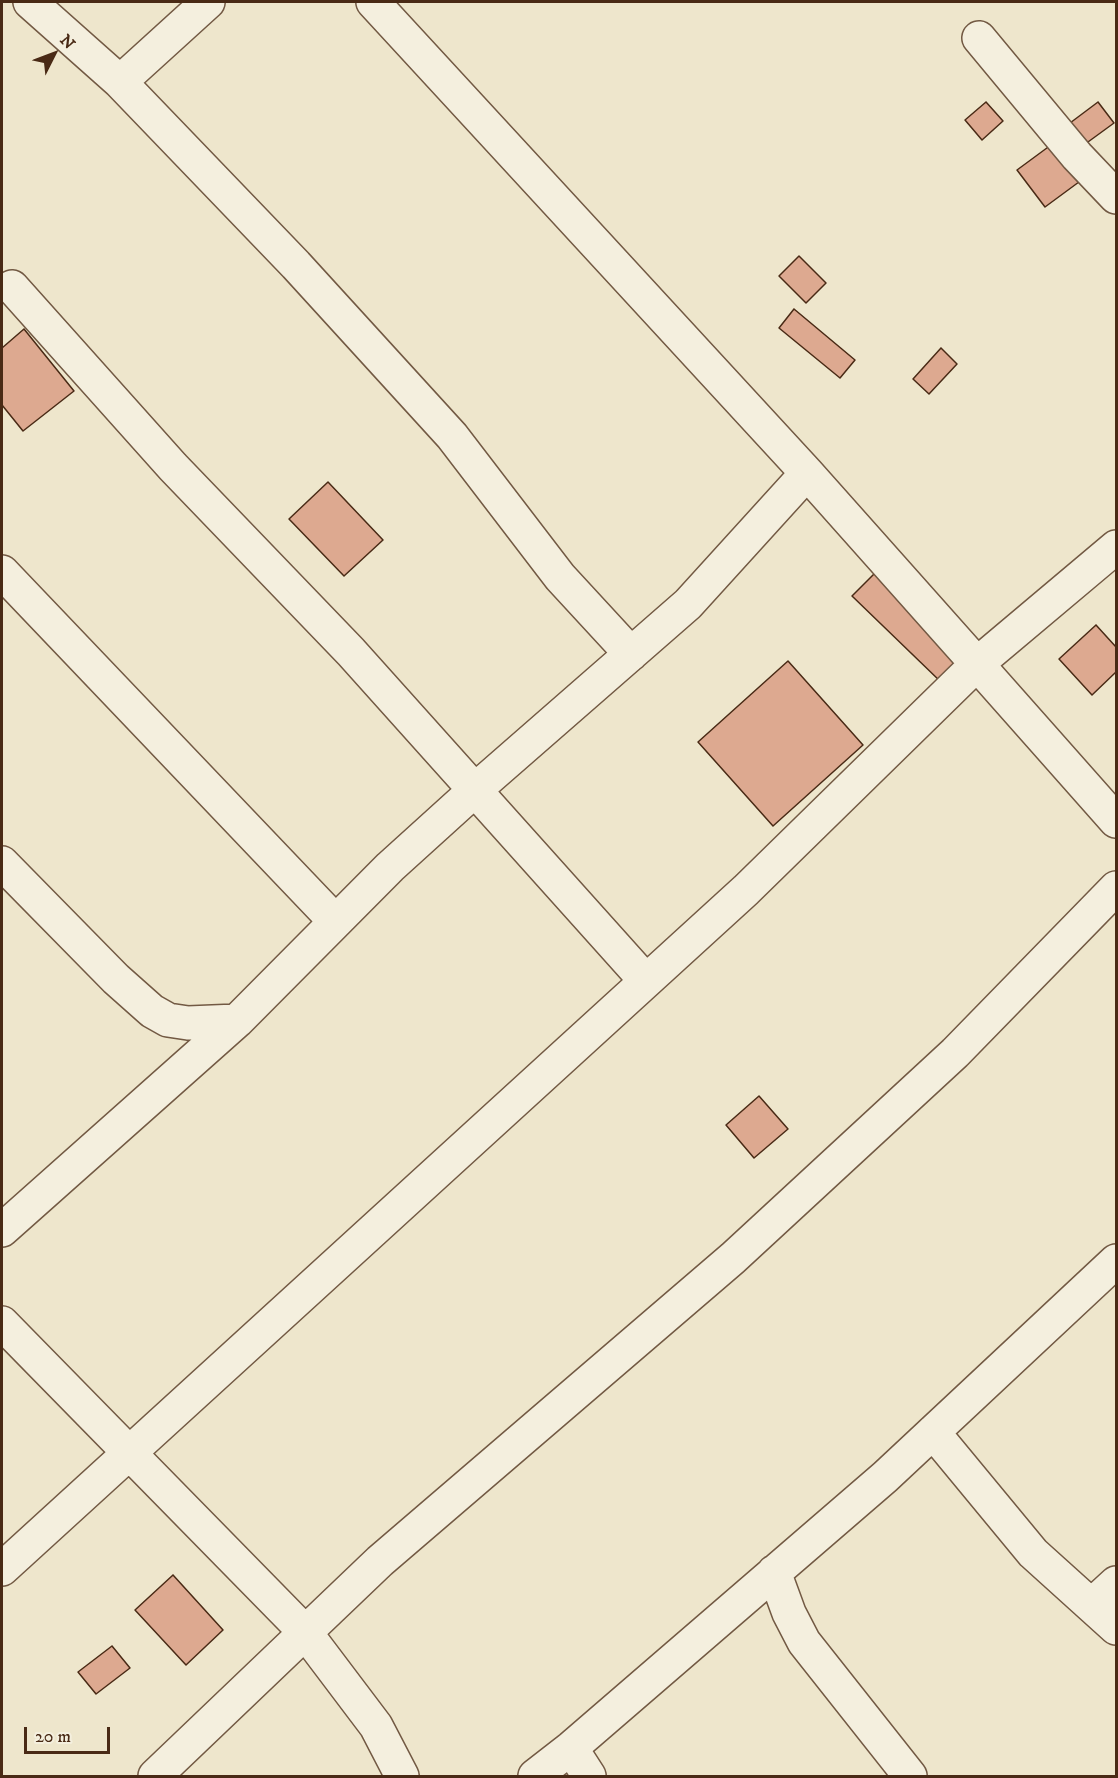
<!DOCTYPE html>
<style>
body{margin:0}
#map{position:relative;width:1118px;height:1778px;overflow:hidden;background:#eee6cc;font-family:"IM FELL DW Pica",serif}
canvas{display:block}
.frame{position:absolute;inset:0;border:3px solid #492a15;pointer-events:none}
.north{position:absolute;left:24px;top:24px;width:60px;height:60px;-webkit-text-stroke:4px #f4efde;paint-order:stroke;rotate:48deg;font-size:16px;font-weight:700;line-height:24px;text-align:center;color:#492a15}
.north::after{content:'';display:block;margin:auto;width:21px;height:27px;background:#492a15;clip-path:polygon(50% 0,100% 100%,50% 72%,0 100%)}
.scale{position:absolute;left:24px;top:1727px;width:86px;height:27px;box-sizing:border-box;border:3px solid #492a15;border-top:0;padding-left:8px;font-size:18px;line-height:21px;white-space:nowrap;color:#492a15;-webkit-text-stroke:4px #f4efde;paint-order:stroke}
</style>
<div id="map">
<canvas width="1118" height="1778"></canvas>
<div class="frame"></div>
<div class="north">N</div>
<div class="scale">20 m</div>
</div>
<script>
const g = document.querySelector('canvas').getContext('2d');
g.lineJoin = 'round';
function fillPath(path, color) {
  g.fillStyle = color;
  g.fill(path, 'evenodd');
}
function poly(rows) {
  const path = new Path2D();
  for (const r of rows) {
    path.moveTo(r[0], r[1]);
    for (let i = 2; i < r.length; i += 2) path.lineTo(r[i], r[i + 1]);
  }
  return path;
}
function stroke(path, color, width, dash) {
  g.strokeStyle = color;
  g.lineWidth = width;
  g.lineCap = dash ? 'butt' : 'round';
  g.setLineDash(dash || []);
  g.stroke(path);
}
const building = poly([
 [986,102,1003,121,982,140,965,120,986,102],
 [1098,102,1114,123,1077,150,1062,129,1098,102],
 [1055,142,1083,179,1045,207,1017,170,1055,142],
 [799,256,826,283,806,303,779,276,799,256],
 [794,309,855,360,840,378,779,328,794,309],
 [24,329,74,391,23,431,2,405,2,348,24,329],
 [941,348,957,364,929,394,913,379,941,348],
 [328,482,383,540,344,576,289,519,328,482],
 [878,570,967,657,942,683,852,596,878,570],
 [1096,625,1116,647,1116,672,1092,695,1059,659,1096,625],
 [788,661,863,745,773,826,698,742,788,661],
 [759,1096,788,1129,754,1158,726,1125,759,1096],
 [173,1575,223,1630,186,1665,135,1610,173,1575],
 [112,1646,130,1668,96,1694,78,1672,112,1646]
]);
fillPath(building, '#dda990');
stroke(building, '#492a15', 1.5);
const street = poly([
 [30,2,120,82,296,265,452,436,560,577,631,654],
 [373,2,807,473,977,664,1116,547],
 [979,38,1077,156,1116,197],
 [120,82,208,2],
 [12,287,173,467,351,652,646,981],
 [2,572,335,921],
 [2,863,116,979,152,1011,168,1020,188,1023,237,1021],
 [2,1230,237,1021,390,867,475,790,688,604,807,473],
 [2,1323,305,1632,376,1726,402,1776],
 [933,1432,1033,1553,1116,1628],
 [2,1569,746,890,977,664,1116,821],
 [774,1572,789,1613,804,1642,910,1776],
 [1092,1605,1116,1583],
 [571,1748,589,1776],
 [155,1776,380,1561,733,1258,955,1053,1116,888],
 [535,1776,571,1748,885,1477,1116,1261]
]);
stroke(street, '#725943', 36);
stroke(street, '#f4efde', 33);
</script>
